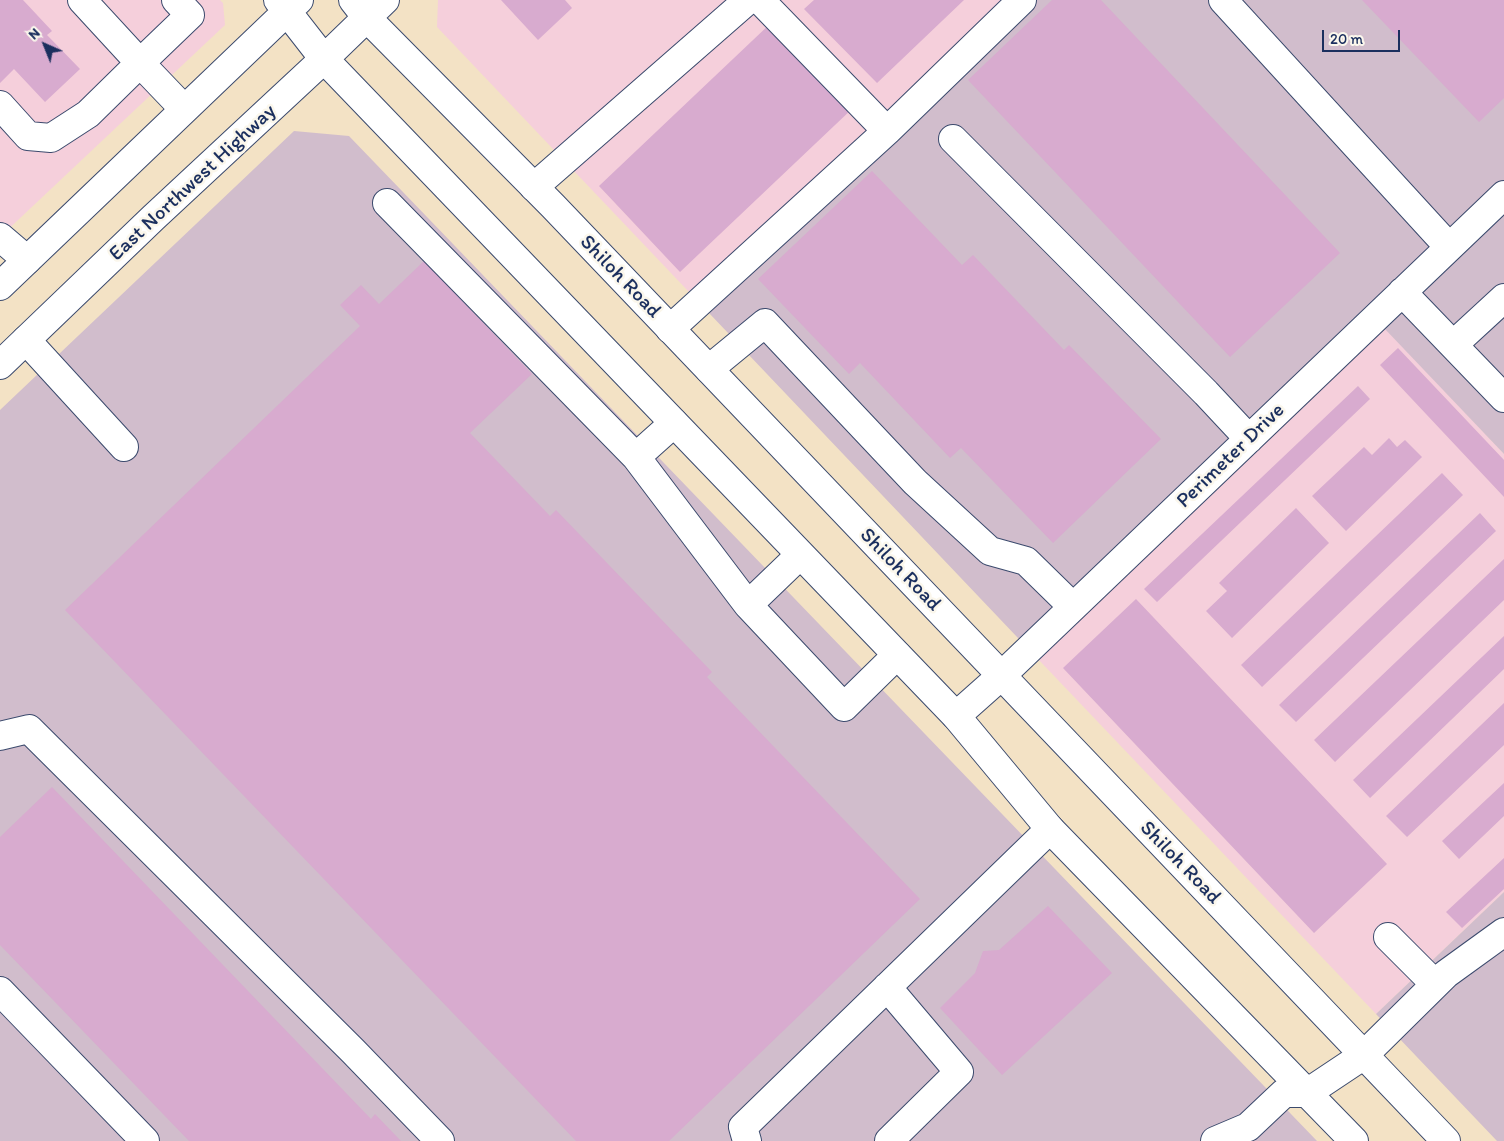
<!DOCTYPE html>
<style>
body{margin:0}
#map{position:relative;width:1504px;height:1141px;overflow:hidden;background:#f3e2c5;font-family:Itim,sans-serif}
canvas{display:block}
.north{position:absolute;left:20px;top:20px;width:50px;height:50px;-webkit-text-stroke:4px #fbf7ec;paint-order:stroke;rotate:316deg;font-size:14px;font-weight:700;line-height:20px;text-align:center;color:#1b2f5e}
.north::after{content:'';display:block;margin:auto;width:18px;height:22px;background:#1b2f5e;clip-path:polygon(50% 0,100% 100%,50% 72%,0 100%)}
.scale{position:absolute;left:1322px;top:30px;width:78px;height:22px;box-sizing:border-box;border:2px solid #1b2f5e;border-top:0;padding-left:6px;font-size:15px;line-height:18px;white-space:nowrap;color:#1b2f5e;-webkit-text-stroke:4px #fbf7ec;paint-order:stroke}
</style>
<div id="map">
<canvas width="1504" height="1141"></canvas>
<div class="north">N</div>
<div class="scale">20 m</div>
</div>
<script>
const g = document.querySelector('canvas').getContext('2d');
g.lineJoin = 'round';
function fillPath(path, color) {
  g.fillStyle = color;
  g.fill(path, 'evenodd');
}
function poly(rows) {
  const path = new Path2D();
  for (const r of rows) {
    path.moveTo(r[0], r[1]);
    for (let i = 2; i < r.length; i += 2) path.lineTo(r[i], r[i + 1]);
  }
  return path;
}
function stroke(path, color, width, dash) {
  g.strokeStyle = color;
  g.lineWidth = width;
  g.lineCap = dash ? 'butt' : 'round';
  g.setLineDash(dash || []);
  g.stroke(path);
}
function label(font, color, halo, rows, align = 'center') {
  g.font = font + ' Itim,sans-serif';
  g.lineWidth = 5;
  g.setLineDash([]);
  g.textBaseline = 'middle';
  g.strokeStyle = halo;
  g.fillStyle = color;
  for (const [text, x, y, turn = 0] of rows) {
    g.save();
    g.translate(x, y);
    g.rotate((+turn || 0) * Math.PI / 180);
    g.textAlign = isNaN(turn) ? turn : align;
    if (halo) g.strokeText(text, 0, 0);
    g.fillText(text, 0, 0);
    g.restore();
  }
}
fillPath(poly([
 [0,0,220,0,223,3,225,25,0,237],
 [438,0,1032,0,709,313,437,27],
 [1384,327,1504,454,1504,892,1376,1014,1037,658]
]), '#f5cfdb');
fillPath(poly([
 [1032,0,1504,0,1504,454,1384,328,1037,658,709,313],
 [294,131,349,136,1317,1141,0,1141,0,410],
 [1504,892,1504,1141,1497,1141,1376,1014]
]), '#d1bdcc');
fillPath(poly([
 [0,0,23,0,52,31,47,35,80,69,45,102,14,69,0,83],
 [501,0,565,0,572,8,538,40],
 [814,0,964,0,877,83,804,9],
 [1052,0,1101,0,1340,253,1230,357,968,80],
 [1362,0,1504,0,1504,98,1479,122],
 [772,22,854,107,680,272,599,186],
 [872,171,962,265,973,255,1064,350,1069,345,1161,439,1053,543,961,448,950,458,860,363,849,374,758,279],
 [424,261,532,374,470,433,550,516,556,510,712,672,707,677,920,899,669,1141,576,1141,65,610,360,326,340,305,361,285,379,304],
 [1398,348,1504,460,1504,497,1380,365],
 [1358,386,1370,399,1157,602,1144,589],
 [1389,438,1397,447,1405,440,1422,457,1346,531,1312,496,1364,447,1372,455],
 [1442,473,1463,495,1262,687,1241,665],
 [1296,508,1329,543,1232,638,1206,611,1227,591,1219,583],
 [1480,513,1496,531,1296,722,1279,705],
 [1504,559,1504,600,1335,762,1314,740],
 [1136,599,1387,864,1314,933,1063,668],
 [1504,636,1504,669,1370,798,1353,780],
 [1504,703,1504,745,1407,837,1386,816],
 [1504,783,1504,816,1459,859,1442,841],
 [52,787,371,1119,375,1114,401,1141,189,1141,0,945,0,837],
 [1504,858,1504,889,1462,928,1446,912],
 [1048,906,1112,973,1002,1075,940,1008,975,973,983,951,999,950]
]), '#d8abcf');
const minor = poly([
 [82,0,140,63,190,15,176,0],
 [760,0,887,131,1022,0],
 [1223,0,1449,247],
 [0,105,28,136,51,138,88,114,140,63,184,109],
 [953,139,1206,393,1249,439],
 [534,187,748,0],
 [387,203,636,457],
 [0,237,27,260],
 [1402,292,1504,398],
 [670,329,887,131],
 [26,340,124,447],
 [1453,345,1504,298],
 [709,369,765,323,915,482,990,551,1026,561,1073,607],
 [674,423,636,457,748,605],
 [800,555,748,605,844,707,897,655],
 [956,716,1001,676,1504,195],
 [0,736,29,729,353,1051,440,1141],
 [1388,937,1435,984],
 [887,987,959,1072,889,1141],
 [0,991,145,1141],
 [1364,1055,1446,974,1504,932],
 [747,1141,743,1127,1050,829],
 [1215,1141,1248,1127,1284,1093,1307,1093]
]);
const major = poly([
 [278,0,324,59,956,716,1050,829,1354,1141],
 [353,0,367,18,553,206,1446,1141],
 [0,286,299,0],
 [0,365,153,218,324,59,385,0],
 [1307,1093,1364,1055]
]);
stroke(minor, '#3b4a6d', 30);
stroke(major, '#3b4a6d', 30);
stroke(minor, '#fff', 28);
stroke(major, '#fff', 28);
label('21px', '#1b2f5e', '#fbf7ec', [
 ["East Northwest Highway",193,183,-43],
 ["Shiloh Road",620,277,46],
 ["Perimeter Drive",1231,456,-44],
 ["Shiloh Road",900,570,46],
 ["Shiloh Road",1180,863,46]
]);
</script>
